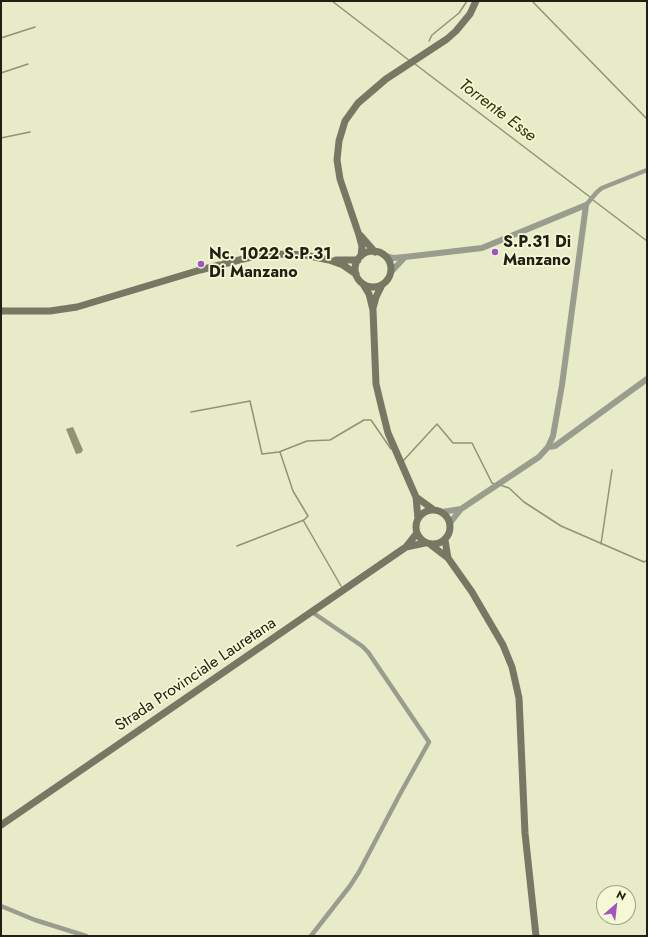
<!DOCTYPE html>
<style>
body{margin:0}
#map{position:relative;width:648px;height:937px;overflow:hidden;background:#e7ebc8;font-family:Jost,sans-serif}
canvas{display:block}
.frame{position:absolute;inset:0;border:2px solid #202114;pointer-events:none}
.north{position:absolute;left:596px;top:885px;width:40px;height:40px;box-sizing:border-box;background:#f4f8d5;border:1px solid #9fa288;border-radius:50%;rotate:28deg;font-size:11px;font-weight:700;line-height:16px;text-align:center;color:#202114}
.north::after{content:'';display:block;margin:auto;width:14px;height:18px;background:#a553c3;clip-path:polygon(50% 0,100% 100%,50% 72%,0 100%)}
</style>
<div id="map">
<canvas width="648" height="937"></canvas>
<div class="frame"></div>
<div class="north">N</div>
</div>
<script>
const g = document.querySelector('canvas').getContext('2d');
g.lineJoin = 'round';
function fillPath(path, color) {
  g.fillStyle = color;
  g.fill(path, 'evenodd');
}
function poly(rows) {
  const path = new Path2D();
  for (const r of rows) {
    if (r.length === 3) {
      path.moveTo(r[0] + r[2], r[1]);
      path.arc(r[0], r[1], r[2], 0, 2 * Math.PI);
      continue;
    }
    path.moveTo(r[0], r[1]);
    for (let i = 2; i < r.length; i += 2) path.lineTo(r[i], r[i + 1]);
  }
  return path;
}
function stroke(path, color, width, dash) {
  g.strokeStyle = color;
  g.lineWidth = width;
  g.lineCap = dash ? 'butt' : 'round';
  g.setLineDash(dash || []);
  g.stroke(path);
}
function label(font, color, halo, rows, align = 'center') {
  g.font = font + ' Jost,sans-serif';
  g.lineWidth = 3.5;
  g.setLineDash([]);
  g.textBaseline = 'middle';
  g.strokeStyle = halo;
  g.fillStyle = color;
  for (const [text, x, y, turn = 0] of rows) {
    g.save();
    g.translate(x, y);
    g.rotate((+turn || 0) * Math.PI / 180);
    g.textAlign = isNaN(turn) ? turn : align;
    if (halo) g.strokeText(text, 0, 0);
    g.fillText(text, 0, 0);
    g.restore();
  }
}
fillPath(poly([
 [73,427,83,450,81,453,76,454,66,429]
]), '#909374');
stroke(poly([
 [332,1,410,61],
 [532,1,647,119],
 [1,38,35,27],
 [429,41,432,35,459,13,467,1],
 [415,64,590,197],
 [1,73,28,64],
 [1,138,30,132],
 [593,200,647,241],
 [191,412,250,401,262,454,279,452,307,441,330,440,364,420,371,420,391,449],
 [403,461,437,424,453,443,472,443,492,483,495,484],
 [500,485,509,488,524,502,561,526,644,562,647,560],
 [303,520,341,586],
 [601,544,612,470],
 [237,546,304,520,308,516,293,491,280,452]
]), '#909374', 1.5);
stroke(poly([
 [586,205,597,192,602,188,647,170],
 [1,906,35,920,86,936],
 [311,936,350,886,359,872,400,794,429,742,368,652,362,646,312,612]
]), '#9a9c8e', 4.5);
stroke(poly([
 [385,256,393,258,405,257,482,248,586,205,562,385,553,436,548,447,539,457,461,509,450,523],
 [391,272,405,257],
 [548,447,555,446,647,379],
 [442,512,461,509]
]), '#9a9c8e', 6);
stroke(poly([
 [361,236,375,252],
 [373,269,18],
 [361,256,362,246,359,235,340,179,337,160,339,141,345,121,358,103,386,79,447,39,456,31,470,14,476,1],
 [336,260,358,260],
 [363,284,369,294,373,310,376,384,382,409,388,433,416,497,418,519],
 [373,308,376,297,382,285],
 [1,311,50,311,77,307,200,270,259,255,287,254,305,255,329,260,343,265,356,274],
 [416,497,434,510],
 [433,527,17],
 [445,540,448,558],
 [431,545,448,558,472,592,503,645,512,667,519,698,525,833,536,936],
 [406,547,425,543],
 [1,825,406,547,417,533]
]), '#767863', 7);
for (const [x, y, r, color] of [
 [495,252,4,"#a553c3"],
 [201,264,4,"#a553c3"]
]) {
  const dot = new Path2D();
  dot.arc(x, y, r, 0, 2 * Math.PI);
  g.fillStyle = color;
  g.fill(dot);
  stroke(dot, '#f4f8d5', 1.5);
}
label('bold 16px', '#202114', '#f4f8d5', [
 ["S.P.31 Di",503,243],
 ["Manzano",503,261],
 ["Nc. 1022 S.P.31",209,255],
 ["Di Manzano",209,273]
], 'left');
label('16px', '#202114', '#f4f8d5', [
 ["Strada Provinciale Lauretana",196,675,-34]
]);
label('italic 17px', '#33350b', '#f4f8d5', [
 ["Torrente Esse",497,111,37]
]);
</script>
